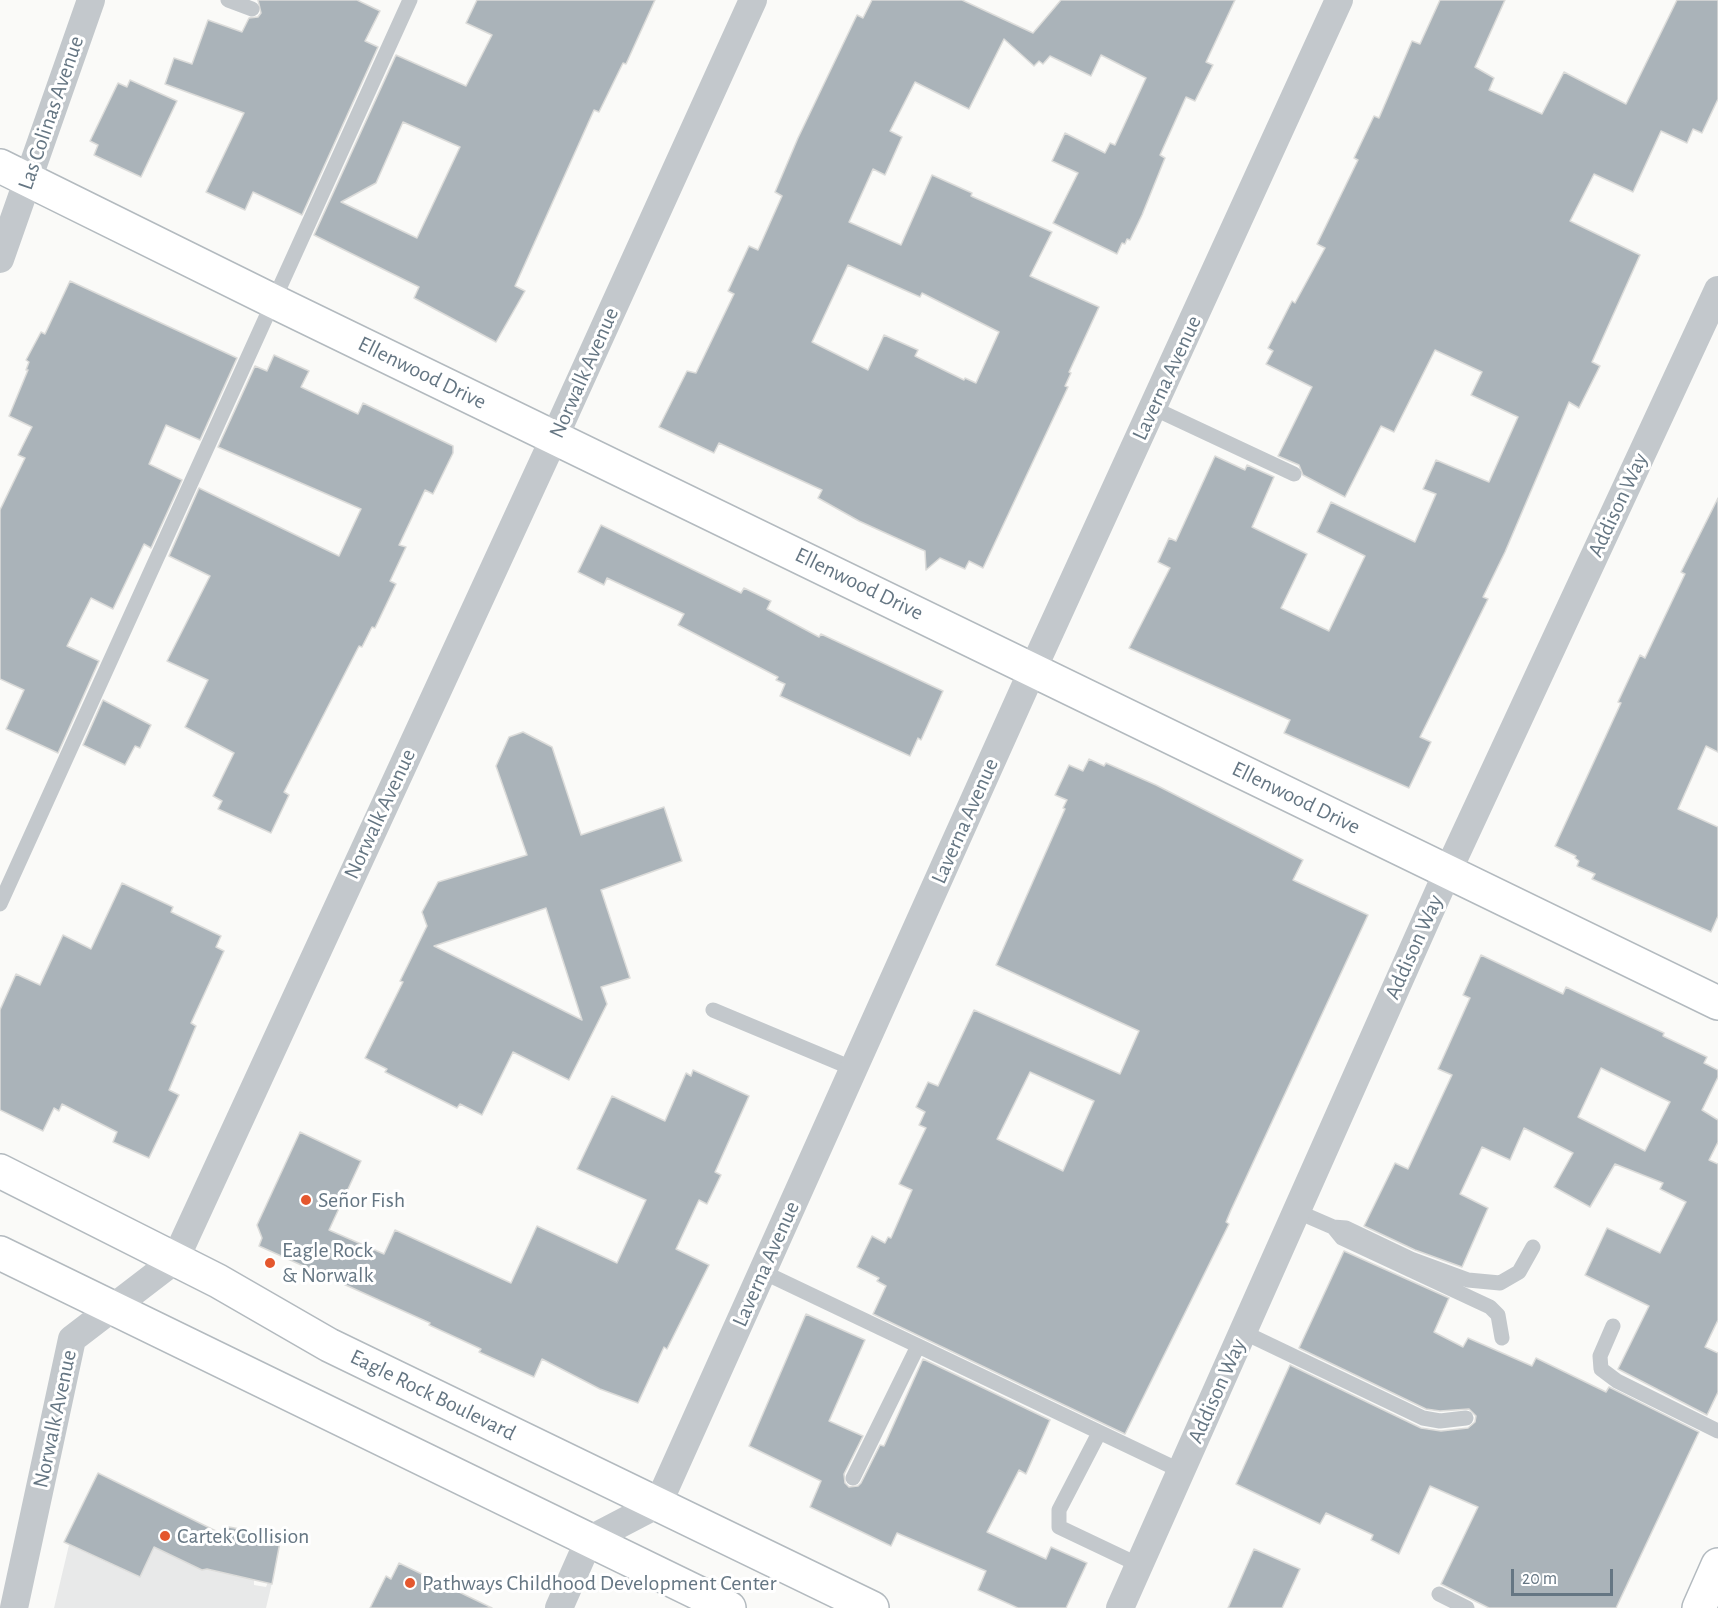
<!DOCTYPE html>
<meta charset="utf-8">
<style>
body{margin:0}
#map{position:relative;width:1718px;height:1608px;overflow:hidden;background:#fafaf8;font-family:"Alegreya Sans",sans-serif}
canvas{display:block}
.scale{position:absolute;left:1511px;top:1569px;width:102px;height:27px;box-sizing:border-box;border:3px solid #657683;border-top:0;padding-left:8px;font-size:18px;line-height:21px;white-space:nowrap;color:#657683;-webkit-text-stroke:4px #fff;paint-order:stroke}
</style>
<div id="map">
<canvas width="1718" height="1608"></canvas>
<div class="scale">20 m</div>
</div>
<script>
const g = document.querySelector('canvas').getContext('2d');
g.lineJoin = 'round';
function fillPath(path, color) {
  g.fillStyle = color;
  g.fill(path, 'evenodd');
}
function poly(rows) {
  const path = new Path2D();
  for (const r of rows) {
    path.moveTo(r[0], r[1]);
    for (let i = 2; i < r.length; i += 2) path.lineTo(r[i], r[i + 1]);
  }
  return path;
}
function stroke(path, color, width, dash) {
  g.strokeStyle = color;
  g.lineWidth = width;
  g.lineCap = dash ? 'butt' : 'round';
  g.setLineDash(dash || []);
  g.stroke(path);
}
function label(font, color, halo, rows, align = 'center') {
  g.font = font + ' "Alegreya Sans",sans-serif';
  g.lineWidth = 6;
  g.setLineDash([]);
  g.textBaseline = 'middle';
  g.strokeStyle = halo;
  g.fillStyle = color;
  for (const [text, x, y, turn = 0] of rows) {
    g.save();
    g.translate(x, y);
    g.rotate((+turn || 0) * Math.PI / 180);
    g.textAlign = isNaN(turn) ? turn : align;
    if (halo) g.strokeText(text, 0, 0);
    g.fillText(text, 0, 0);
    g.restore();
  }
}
fillPath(poly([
 [69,1545,139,1577,154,1547,202,1570,207,1569,254,1580,254,1585,266,1587,268,1582,272,1583,266,1608,54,1608]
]), '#e8e9e9');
const building = poly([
 [258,0,357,0,380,11,365,41,378,47,302,215,253,192,245,210,206,192,244,113,165,84,174,58,192,64,208,20,242,32,249,18,258,17,261,13,258,0],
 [477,0,655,0,626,64,623,63,599,112,594,110,515,286,525,291,496,342,414,298,419,287,314,235,396,55,466,86,492,35,466,23,477,0],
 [403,122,460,147,417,238,341,202,376,183,403,122],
 [872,0,962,0,1033,33,1061,0,1235,0,1206,62,1213,65,1195,101,1186,97,1160,155,1165,158,1142,215,1130,240,1127,239,1125,244,1122,243,1117,254,1053,223,1078,173,1052,161,1065,133,1105,153,1110,143,1115,145,1146,78,1101,55,1091,76,1050,56,1043,64,1039,61,1034,66,1004,39,969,109,915,82,890,131,902,137,885,175,873,169,849,222,901,245,932,175,972,193,971,196,1052,232,1030,276,1099,307,1069,372,1071,373,1065,386,1068,387,983,568,969,561,965,569,940,558,926,570,925,551,859,521,818,498,822,490,719,443,714,453,659,427,687,371,696,373,734,294,728,291,749,246,758,250,782,196,775,192,798,138,857,15,863,18,872,0],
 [848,265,920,297,922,293,999,332,976,383,965,378,964,380,915,356,918,350,884,335,868,370,812,342,848,265],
 [1440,0,1505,0,1475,67,1494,78,1489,90,1542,114,1564,72,1626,104,1677,0,1718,0,1718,99,1702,133,1693,129,1687,143,1661,131,1633,192,1594,174,1570,221,1640,255,1592,362,1600,366,1579,408,1569,402,1505,552,1483,597,1488,599,1420,737,1431,742,1409,788,1284,733,1290,720,1129,648,1170,568,1158,562,1169,538,1176,541,1215,456,1245,470,1247,465,1274,477,1252,527,1307,554,1281,608,1329,631,1365,556,1317,532,1331,502,1415,542,1436,494,1423,489,1436,460,1489,482,1518,417,1471,395,1482,372,1435,350,1394,432,1381,426,1345,497,1303,475,1299,465,1278,456,1312,387,1266,364,1273,351,1268,348,1292,301,1295,303,1325,248,1317,244,1358,160,1354,158,1374,116,1379,118,1412,41,1420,44,1440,0],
 [130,80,177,101,141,177,94,155,98,145,90,141,118,83,127,87,130,80],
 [70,281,237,358,200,440,166,425,149,464,182,480,151,548,144,544,113,609,91,598,67,646,99,661,58,753,6,729,24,690,0,679,0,510,25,458,18,455,32,427,9,416,28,370,26,370,29,362,26,360,41,332,45,334,70,281],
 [274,355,309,371,301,387,358,414,363,403,453,446,453,453,433,494,425,490,399,545,406,547,390,581,396,584,375,628,372,627,362,647,359,646,284,792,289,795,271,833,218,809,222,801,213,796,234,753,185,727,208,680,167,661,210,576,169,556,199,488,339,556,361,509,218,447,255,366,267,371,274,355],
 [1718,498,1718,752,1706,746,1678,809,1718,827,1718,916,1711,932,1592,879,1595,874,1577,866,1579,861,1575,858,1576,856,1555,846,1621,703,1618,702,1640,655,1645,658,1685,574,1681,572,1718,498],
 [601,525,741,593,744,588,771,601,767,609,819,637,821,634,943,691,921,740,918,738,910,756,780,696,785,684,776,680,778,677,678,625,684,614,607,578,604,585,578,572,601,525],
 [103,700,151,725,140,748,135,746,125,765,83,745,103,700],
 [523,732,552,747,581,835,664,807,682,861,601,890,630,978,601,987,607,1004,569,1080,513,1052,482,1115,460,1104,457,1108,385,1072,387,1069,365,1058,403,982,400,981,427,926,422,912,438,882,527,855,496,766,509,737,523,732],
 [546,908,582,1020,434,946,546,908],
 [1089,759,1104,766,1106,763,1156,785,1303,860,1293,880,1368,915,1231,1210,1226,1222,1229,1224,1125,1434,873,1314,886,1286,877,1281,879,1278,857,1267,872,1236,885,1243,888,1237,891,1238,912,1190,899,1184,926,1128,919,1125,925,1112,916,1107,928,1082,938,1086,974,1010,1120,1074,1139,1031,996,965,1065,809,1063,808,1067,800,1055,795,1069,765,1083,771,1089,759],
 [1030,1072,1094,1101,1063,1171,997,1139,1030,1072],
 [122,883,173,907,171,912,221,936,216,947,224,951,191,1023,196,1026,169,1090,179,1095,149,1158,113,1142,117,1132,62,1104,59,1111,54,1108,43,1131,0,1110,0,1010,16,974,40,985,63,935,91,949,122,883],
 [1481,955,1563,994,1566,987,1664,1033,1663,1036,1707,1057,1704,1063,1718,1070,1718,1077,1702,1110,1718,1120,1718,1142,1709,1160,1718,1164,1718,1320,1705,1347,1718,1353,1718,1392,1707,1415,1618,1369,1649,1306,1585,1275,1607,1228,1660,1253,1686,1202,1660,1189,1663,1183,1615,1164,1590,1207,1554,1187,1573,1153,1524,1128,1510,1160,1482,1147,1460,1194,1488,1208,1462,1267,1415,1250,1364,1226,1395,1163,1408,1169,1452,1075,1438,1069,1470,998,1463,995,1481,955],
 [1601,1068,1670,1102,1645,1151,1578,1117,1601,1068],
 [693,1070,749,1096,715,1172,721,1175,707,1204,699,1200,676,1249,709,1265,667,1349,664,1347,638,1403,600,1389,542,1359,534,1377,479,1352,481,1349,429,1325,430,1323,259,1246,262,1238,257,1225,300,1132,361,1161,329,1230,384,1254,395,1230,511,1283,537,1226,617,1263,646,1200,577,1169,612,1096,665,1121,686,1073,691,1076,693,1070],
 [1344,1251,1449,1298,1434,1332,1463,1347,1468,1338,1532,1366,1536,1358,1606,1392,1609,1387,1699,1432,1616,1608,1489,1608,1441,1584,1478,1507,1430,1486,1399,1554,1371,1540,1373,1535,1326,1513,1320,1524,1236,1484,1290,1365,1421,1428,1441,1431,1468,1428,1475,1422,1476,1416,1469,1409,1440,1411,1426,1409,1299,1348,1344,1251],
 [806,1314,865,1340,829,1421,863,1436,844,1474,845,1483,849,1487,858,1486,861,1483,880,1445,884,1446,923,1359,1050,1420,1026,1474,1019,1470,987,1532,1046,1559,1051,1547,1087,1563,1066,1608,1018,1608,978,1590,986,1571,897,1533,891,1546,810,1507,821,1481,749,1446,806,1314],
 [98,1473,220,1533,224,1526,281,1537,272,1584,207,1569,202,1570,154,1547,140,1577,64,1542,98,1473],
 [1254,1549,1300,1569,1282,1608,1228,1608,1254,1549],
 [399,1563,428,1577,492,1608,370,1608,386,1576,391,1579,399,1563]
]);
fillPath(building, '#aab3b9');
stroke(building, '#dcdcda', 1.5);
const secondary = poly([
 [0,166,275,302,1718,1003],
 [0,1171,218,1281,329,1345,872,1608],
 [0,1253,729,1608],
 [1699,1608,1718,1565]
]);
stroke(secondary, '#b3babf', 36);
stroke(poly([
 [228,0,252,9],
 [1153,408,1294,474],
 [0,904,410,0],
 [713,1010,854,1069],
 [1296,1211,1333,1227,1342,1238,1490,1307,1498,1315,1502,1338],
 [1333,1227,1346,1228,1411,1259,1468,1280,1500,1283,1519,1272,1533,1247],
 [763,1272,1181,1471],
 [1613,1326,1600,1356,1601,1369,1617,1381,1718,1431],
 [1243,1332,1423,1418,1440,1421,1466,1418],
 [1099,1433,1059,1510,1059,1527,1139,1565],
 [853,1478,918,1346],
 [1439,1594,1467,1608]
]), '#c3c8cc', 15);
stroke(poly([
 [0,259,91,0],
 [14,1608,72,1339,175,1260,555,436,753,0],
 [559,1608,589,1540,658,1504,1033,669,1339,0],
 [1120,1608,1447,873,1718,290]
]), '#c3c8cc', 28);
stroke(secondary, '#fff', 33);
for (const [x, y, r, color] of [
 [306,1200,6,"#e4572e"],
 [270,1263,6,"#e4572e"],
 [165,1536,6,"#e4572e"],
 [410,1583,6,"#e4572e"]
]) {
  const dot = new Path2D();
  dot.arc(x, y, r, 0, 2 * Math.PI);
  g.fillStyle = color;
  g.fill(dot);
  stroke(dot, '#fff', 2);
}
label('22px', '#657683', '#fff', [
 ["Las Colinas Avenue",51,113,-71],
 ["Ellenwood Drive",422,373,26],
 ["Norwalk Avenue",584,373,-66],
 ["Laverna Avenue",1167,378,-65],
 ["Addison Way",1618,505,-65],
 ["Ellenwood Drive",859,584,26],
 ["Ellenwood Drive",1296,798,26],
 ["Norwalk Avenue",380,814,-65],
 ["Laverna Avenue",965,821,-66],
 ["Addison Way",1414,947,-66],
 ["Laverna Avenue",766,1264,-66],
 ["Addison Way",1217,1391,-66],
 ["Eagle Rock Boulevard",433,1395,26],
 ["Norwalk Avenue",55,1419,-78]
]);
label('22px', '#657683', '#fff', [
 ["Señor Fish",318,1200],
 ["Eagle Rock",282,1250],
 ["& Norwalk",282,1275],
 ["Cartek Collision",177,1536],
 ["Pathways Childhood Development Center",422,1583]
], 'left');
</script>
